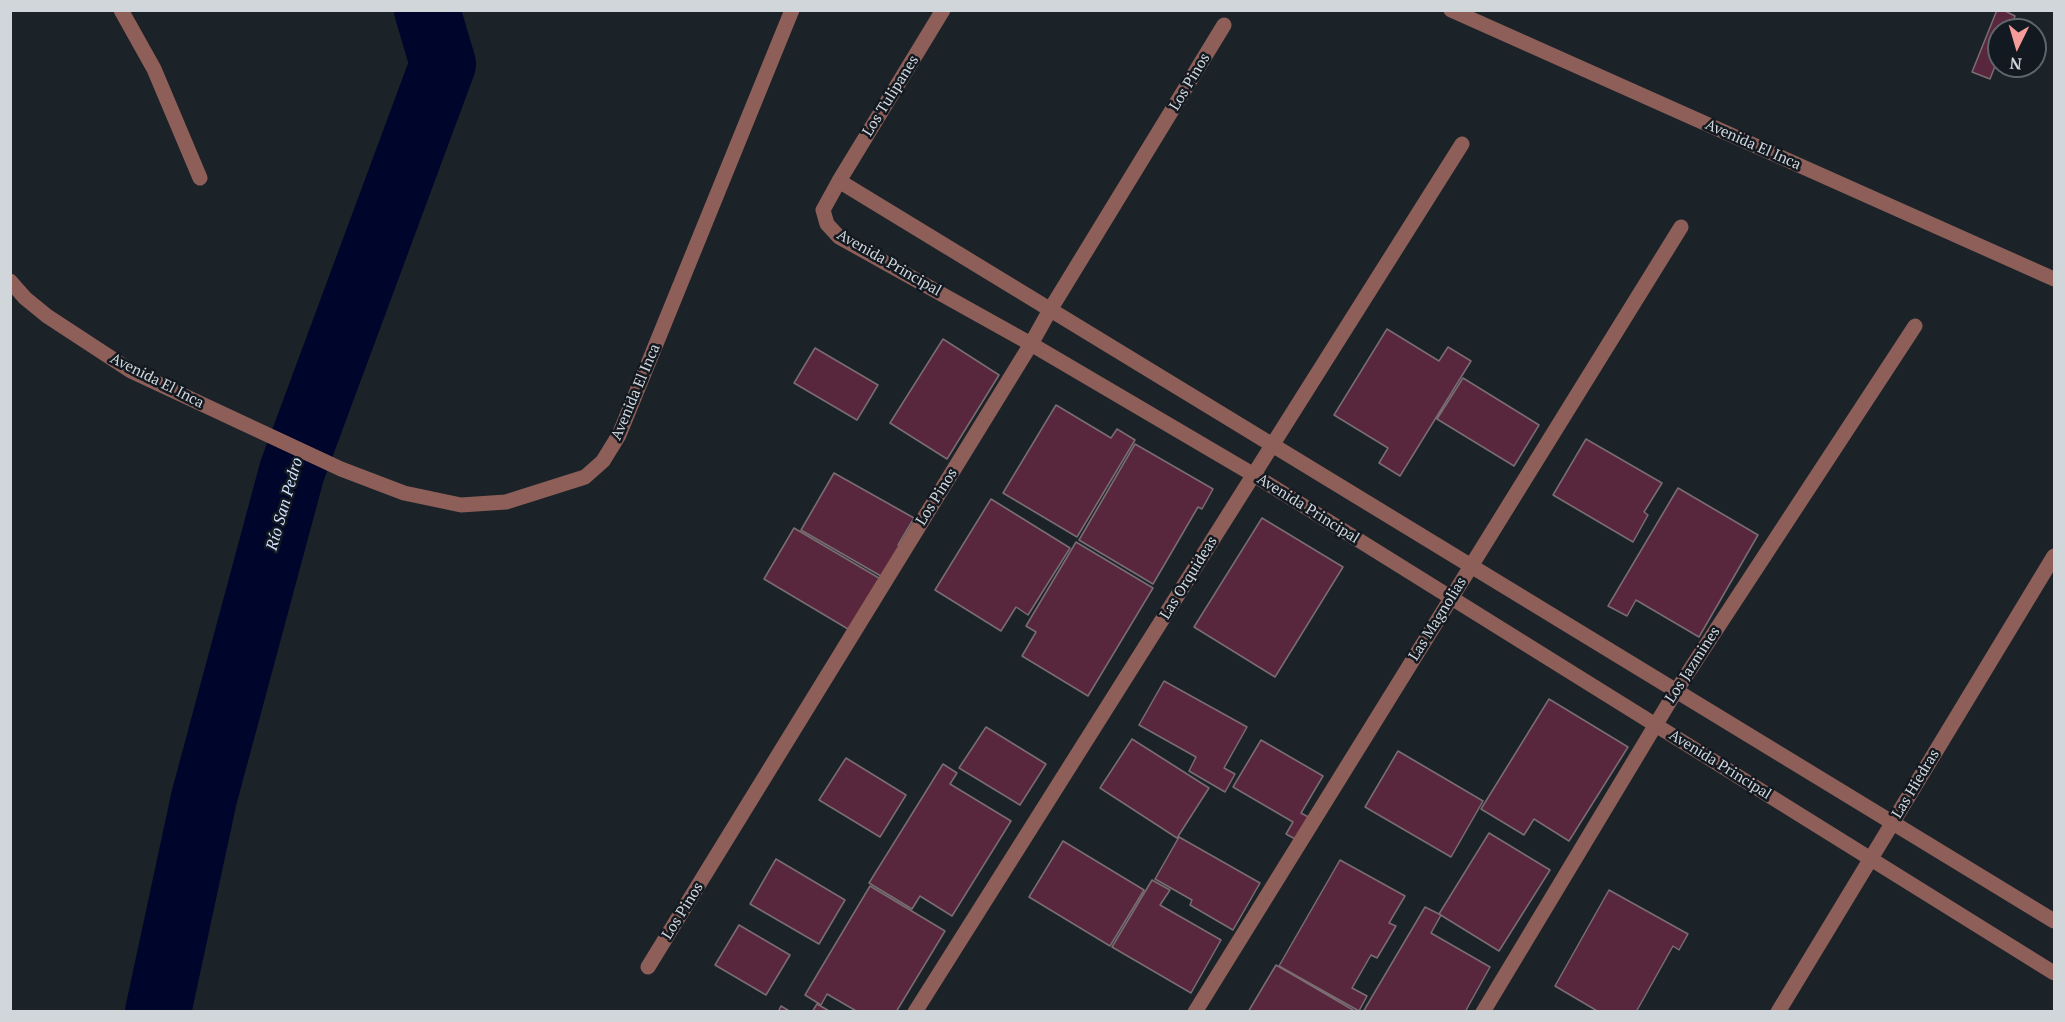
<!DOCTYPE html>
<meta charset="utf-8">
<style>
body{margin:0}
#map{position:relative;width:2065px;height:1022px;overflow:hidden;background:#1b2329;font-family:"PT Serif",serif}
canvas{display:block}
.frame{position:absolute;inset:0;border:12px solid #d1d6db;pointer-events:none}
.north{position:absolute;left:1987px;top:18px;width:60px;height:60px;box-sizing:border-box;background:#121920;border:2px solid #5e656b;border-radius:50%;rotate:185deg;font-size:16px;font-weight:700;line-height:24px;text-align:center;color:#d1d6db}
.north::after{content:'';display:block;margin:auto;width:21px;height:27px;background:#f59b99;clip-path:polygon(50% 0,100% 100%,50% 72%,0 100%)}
</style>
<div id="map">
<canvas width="2065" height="1022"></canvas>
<div class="frame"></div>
<div class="north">N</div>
</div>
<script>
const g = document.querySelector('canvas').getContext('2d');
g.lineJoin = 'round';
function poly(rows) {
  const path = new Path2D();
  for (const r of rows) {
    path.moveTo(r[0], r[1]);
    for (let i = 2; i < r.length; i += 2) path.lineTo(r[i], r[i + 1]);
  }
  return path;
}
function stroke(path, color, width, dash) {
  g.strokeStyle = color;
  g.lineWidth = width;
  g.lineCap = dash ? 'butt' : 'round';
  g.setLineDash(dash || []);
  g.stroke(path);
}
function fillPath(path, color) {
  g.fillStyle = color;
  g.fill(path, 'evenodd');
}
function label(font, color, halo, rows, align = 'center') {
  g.font = font + ' "PT Serif",serif';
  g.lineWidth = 5;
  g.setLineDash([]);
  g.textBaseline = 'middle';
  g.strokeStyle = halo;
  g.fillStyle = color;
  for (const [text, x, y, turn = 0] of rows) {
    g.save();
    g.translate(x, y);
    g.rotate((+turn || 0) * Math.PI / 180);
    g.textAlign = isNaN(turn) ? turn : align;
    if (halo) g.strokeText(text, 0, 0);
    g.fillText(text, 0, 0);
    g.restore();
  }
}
stroke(poly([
 [158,1012,204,798,292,471,443,64,427,10]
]), '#00052b', 66);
const building = poly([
 [1997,10,2003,10,2015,16,2010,30,1999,30,1999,56,1990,79,1972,72,1997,10],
 [1387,329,1439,361,1448,347,1471,361,1400,476,1379,463,1388,448,1334,415,1387,329],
 [943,339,999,375,947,459,890,423,943,339],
 [815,348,878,385,857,420,794,383,815,348],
 [1463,378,1539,425,1514,466,1437,419,1463,378],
 [1056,405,1111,438,1117,429,1135,440,1077,537,1003,493,1056,405],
 [1586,439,1662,483,1644,512,1648,515,1633,542,1553,495,1586,439],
 [1135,444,1213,489,1202,509,1198,507,1153,584,1079,540,1135,444],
 [834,473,914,518,898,545,903,548,886,579,801,530,834,473],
 [1678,488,1758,535,1699,637,1636,600,1627,616,1608,606,1678,488],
 [991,499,1070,548,1028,615,1016,607,1001,631,935,590,991,499],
 [1262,518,1343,567,1275,677,1194,627,1262,518],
 [794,528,884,581,848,629,764,579,794,528],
 [1076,542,1153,588,1088,696,1022,656,1036,632,1026,626,1076,542],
 [1164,681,1247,727,1224,768,1235,774,1225,792,1189,771,1196,757,1139,725,1164,681],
 [1549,699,1628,747,1569,841,1534,819,1524,835,1481,809,1549,699],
 [986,727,1046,764,1020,805,959,768,986,727],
 [1132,739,1209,788,1177,838,1100,788,1132,739],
 [1261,740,1323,776,1301,813,1310,818,1297,840,1286,834,1293,822,1233,787,1261,740],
 [1398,751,1483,801,1451,857,1365,807,1398,751],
 [846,758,906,795,880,837,819,800,846,758],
 [943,764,957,773,950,784,1011,821,952,916,920,896,912,909,869,883,943,764],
 [1489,833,1550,870,1499,951,1439,914,1489,833],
 [1179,837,1260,883,1233,930,1190,905,1192,900,1155,879,1179,837],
 [1063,841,1144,890,1110,946,1029,897,1063,841],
 [776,859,845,900,819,944,750,904,776,859],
 [1340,860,1405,896,1389,923,1396,926,1377,958,1371,955,1352,988,1367,996,1359,1011,1279,966,1340,860],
 [1152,880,1170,890,1160,905,1221,940,1191,993,1112,947,1152,880],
 [870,886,945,931,896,1012,858,1012,827,994,821,1005,805,995,870,886],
 [1609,890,1688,934,1679,950,1673,946,1636,1012,1599,1012,1555,986,1609,890],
 [1425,907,1441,915,1431,933,1490,967,1465,1012,1363,1012,1425,907],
 [739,925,790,955,766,995,715,965,739,925],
 [1276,965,1353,1010,1352,1012,1248,1012,1276,965],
 [817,1004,831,1012,812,1012,817,1004],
 [781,1006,791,1012,778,1012,781,1006]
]);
fillPath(building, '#59273d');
stroke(building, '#7a6d72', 1.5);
stroke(poly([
 [121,10,154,69,200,178],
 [943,10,839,181,823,210,827,224,839,237,1031,344,1254,475,2054,973],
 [1451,10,2054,279],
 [839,181,2054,921],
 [10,281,25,298,47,316,131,371,341,469,404,493,461,505,506,502,585,477,603,461,619,435,792,10],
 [648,967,1031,344,1050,310,1224,25],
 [915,1012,1462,144],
 [1195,1012,1681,227],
 [1483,1012,1676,691,1915,326],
 [1778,1012,2054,556]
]), '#8e5f58', 15);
label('15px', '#d1d6db', '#121920', [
 ["Los Pinos",1190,82,-59],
 ["Los Tulipanes",891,96,-58],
 ["Avenida El Inca",1753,145,24],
 ["Avenida Principal",889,263,30],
 ["Avenida El Inca",157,381,27],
 ["Avenida El Inca",636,392,-67],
 ["Los Pinos",937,497,-58],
 ["Avenida Principal",1308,509,32],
 ["Las Orquideas",1189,578,-58],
 ["Las Magnolias",1438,619,-58],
 ["Los Jazmines",1693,665,-57],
 ["Avenida Principal",1720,765,32],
 ["Las Hiedras",1916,784,-59],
 ["Los Pinos",683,911,-58]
]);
label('italic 16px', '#d2e1fe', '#121920', [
 ["Río San Pedro",285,504,-74]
]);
</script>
